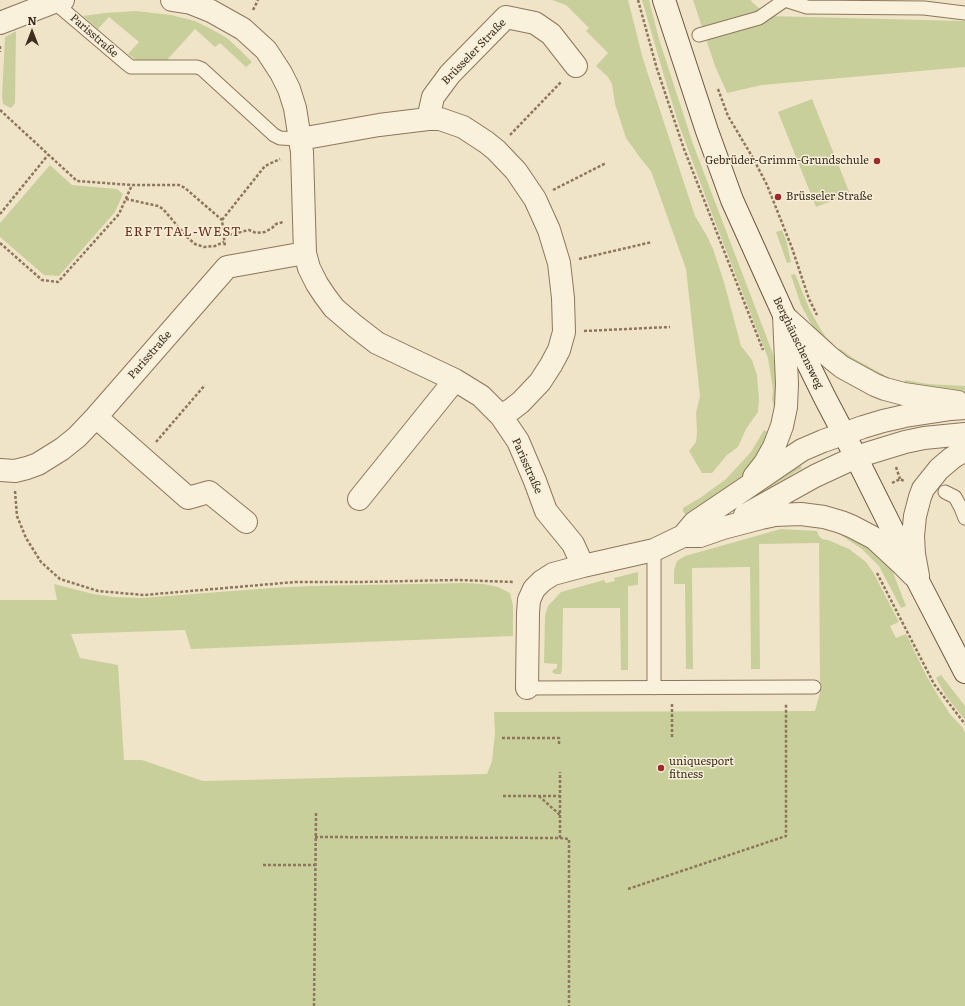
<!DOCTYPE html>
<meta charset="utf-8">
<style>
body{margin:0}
#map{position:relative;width:965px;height:1006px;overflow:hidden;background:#f0e4c8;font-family:Literata,serif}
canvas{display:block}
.north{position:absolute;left:12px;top:12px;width:40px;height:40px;-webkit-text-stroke:3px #f7eed8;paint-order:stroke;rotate:0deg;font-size:11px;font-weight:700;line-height:16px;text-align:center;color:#3d2e20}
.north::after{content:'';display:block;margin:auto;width:14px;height:18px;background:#3d2e20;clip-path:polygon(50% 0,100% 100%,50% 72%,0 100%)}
</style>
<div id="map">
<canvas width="965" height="1006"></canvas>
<div class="north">N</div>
</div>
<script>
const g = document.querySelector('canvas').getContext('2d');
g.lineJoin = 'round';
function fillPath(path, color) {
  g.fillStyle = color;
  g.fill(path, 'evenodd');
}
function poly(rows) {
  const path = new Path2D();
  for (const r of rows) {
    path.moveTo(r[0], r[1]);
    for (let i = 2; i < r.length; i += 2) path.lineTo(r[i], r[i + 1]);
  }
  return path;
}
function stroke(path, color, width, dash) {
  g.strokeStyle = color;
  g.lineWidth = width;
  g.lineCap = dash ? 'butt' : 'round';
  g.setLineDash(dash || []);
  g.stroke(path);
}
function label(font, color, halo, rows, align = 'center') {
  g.font = font + ' Literata,serif';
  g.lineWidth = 3;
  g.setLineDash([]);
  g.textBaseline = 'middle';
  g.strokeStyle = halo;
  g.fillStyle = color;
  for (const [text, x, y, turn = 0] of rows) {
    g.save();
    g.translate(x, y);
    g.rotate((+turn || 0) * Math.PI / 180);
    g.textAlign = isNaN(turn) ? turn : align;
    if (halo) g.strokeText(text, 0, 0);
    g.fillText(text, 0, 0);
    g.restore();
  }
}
fillPath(poly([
 [552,0,628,0,643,59,695,216,707,236,713,249,724,282,741,346,752,360,757,375,759,400,758,412,746,429,738,447,727,455,712,473,702,473,689,451,696,442,697,432,696,413,700,396,686,269,651,171,641,159,626,138,615,104,612,84,608,77,596,66,608,53,586,31,589,28,566,5],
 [642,0,649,0,659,39,693,144,773,354,777,373,777,412,774,407,772,399,773,390,768,358,712,214,679,125,664,76],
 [693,0,751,0,752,2,768,16,965,21,965,67,762,85,727,93,715,66],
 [136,11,171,15,195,21,211,29,227,38,242,52,252,62,246,67,220,43,215,47,195,29,167,60,137,61,128,54,139,42,109,17,98,29,83,16,105,13],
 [16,31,15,103,11,108,3,104,2,97,5,37],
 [812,99,850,194,816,207,778,112],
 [50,165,72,185,117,189,123,194,115,212,59,276,44,275,0,237,0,223],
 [782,230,786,240,791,262,787,263,776,232],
 [795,274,809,308,817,323,825,336,833,344,830,347,820,336,810,322,801,305,791,275],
 [840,349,853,358,884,375,884,379,835,352],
 [905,380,928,384,965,386,965,392,924,389,903,385],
 [764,430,771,434,749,473,689,517,683,512,683,508,700,498,726,479,751,452],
 [798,461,802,468,704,527],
 [781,529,817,531,819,536,822,539,828,540,849,549,866,562,873,572,899,622,890,626,896,638,906,634,926,675,937,694,950,714,963,728,965,733,965,1006,0,1006,0,600,57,600,54,584,93,594,114,597,142,598,271,588,310,586,464,583,484,584,498,587,510,593,513,606,513,636,191,649,185,630,71,634,80,658,118,665,124,760,142,760,203,781,487,774,492,761,495,733,494,712,815,711,820,692,819,543,759,544,760,669,751,669,750,567,692,568,693,669,686,669,685,584,674,584,674,570,677,561,685,556],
 [842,531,855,537,889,562,906,606,901,608,879,566,862,549,842,536],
 [638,572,638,585,628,586,628,670,621,670,620,608,563,608,562,670,561,674,555,674,552,672,553,670,557,668,557,664,544,663,545,616,548,606,561,592,604,580,606,583,615,581,614,578],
 [941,675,965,706,965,720,946,696,938,682,936,678]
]), '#c9cf9b');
const service = poly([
 [785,0,807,7,924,8,965,13],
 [54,2,127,64,131,67,197,67,202,69,274,135,280,138,300,139],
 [699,35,759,18,785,0],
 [945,492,955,497,961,508,965,518],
 [654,550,654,688],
 [527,688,814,687]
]);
const minor = poly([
 [172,0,191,3,211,11,243,29,266,50,281,73,289,89,295,108,302,152,305,253,309,268,317,284,325,296,334,308,355,326,377,343,455,380,481,396,501,416,518,441,535,481,546,511,573,544,583,566,654,550,683,536,694,523,746,488,802,450,823,441,863,427,883,421,905,416,951,409,965,408],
 [0,23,54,2,63,0],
 [428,119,433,97,450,74,506,17,535,23,551,34,576,66],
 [300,139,379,125,428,119,440,119,463,127,486,142,496,150,516,171,535,199,549,230,559,263,563,298,564,332,559,350,551,365,540,382,521,402,512,409,501,416],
 [784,316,827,355,842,367,875,385,885,389,904,394,958,402],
 [96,417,188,498,209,492,246,522],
 [0,470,15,471,27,468,38,464,62,449,77,437,96,417,227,267,305,253],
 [754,477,765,463,774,447,782,426,786,407,787,384,784,315],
 [359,499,455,380],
 [745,515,815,476,856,457,905,442,924,438,965,434],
 [683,536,700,536,723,528,761,518,775,515,801,514,824,517,841,522,851,526,874,538,902,564,913,575],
 [918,576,914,554,913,536,915,516,920,497,923,489,939,469,952,458,965,450],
 [527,688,528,613,529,600,534,589,542,581,553,574,583,566]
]);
const secondary = poly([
 [664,0,707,131,732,200,784,315,825,398,856,457,919,583,965,672]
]);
stroke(service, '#8d765c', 15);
stroke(minor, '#8d765c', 24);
stroke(secondary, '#6f573f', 24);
stroke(poly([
 [638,0,657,69,684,149,763,350],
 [253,10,258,0],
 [0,46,0,52],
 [718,89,728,116,753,158,767,185,792,248,809,299,817,315],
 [0,110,77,181,132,185,179,185,185,188,222,220,225,247],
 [510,135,562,81],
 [553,190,606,163],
 [126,199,158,206,163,209,187,237,195,244,204,247,215,246,224,242],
 [0,214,48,155],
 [222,220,265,166,280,159],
 [224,236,249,230,256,233,265,232,272,228,276,224,283,222],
 [0,243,42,280,58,282,119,214,132,185],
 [579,259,652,242],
 [584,331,670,327],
 [156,442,205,385],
 [896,467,900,479],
 [892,483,900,479,904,481],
 [15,491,17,516,26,538,41,562,60,579,98,591,144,595,295,582,360,582,458,580,514,582],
 [877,573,934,684,965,724],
 [672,704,672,738],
 [502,738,559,738,559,744],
 [503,796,560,796],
 [539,796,560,815],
 [315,837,560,838,560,772],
 [560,838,569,839,569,1006],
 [263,865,315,865],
 [628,889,786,836,786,703],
 [314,1006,316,813]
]), '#8d765c', 2.5, [3, 2]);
stroke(service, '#faf1dc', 13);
stroke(minor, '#faf1dc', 22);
stroke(secondary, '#faf1dc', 22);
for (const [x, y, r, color] of [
 [877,161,4,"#9e2a2b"],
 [778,197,4,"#9e2a2b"],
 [661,768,4,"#9e2a2b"]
]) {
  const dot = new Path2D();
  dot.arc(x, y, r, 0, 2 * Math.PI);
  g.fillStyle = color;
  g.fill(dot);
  stroke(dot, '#f7eed8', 1.5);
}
label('11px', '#3d2e20', '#f7eed8', [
 ["Parisstraße",94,36,41],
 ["Brüsseler Straße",474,52,-46],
 ["Berghäuschensweg",798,343,64],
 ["Parisstraße",150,355,-49],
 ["Parisstraße",527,466,66]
]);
label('11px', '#3d2e20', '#f7eed8', [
 ["Gebrüder-Grimm-Grundschule",869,161,"right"],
 ["Brüsseler Straße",786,197],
 ["uniquesport",669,762],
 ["fitness",669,775]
], 'left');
g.letterSpacing = '1px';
label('13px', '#6b2e1e', '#f7eed8', [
 ["ERFTTAL-WEST",183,232]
]);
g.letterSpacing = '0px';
</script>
